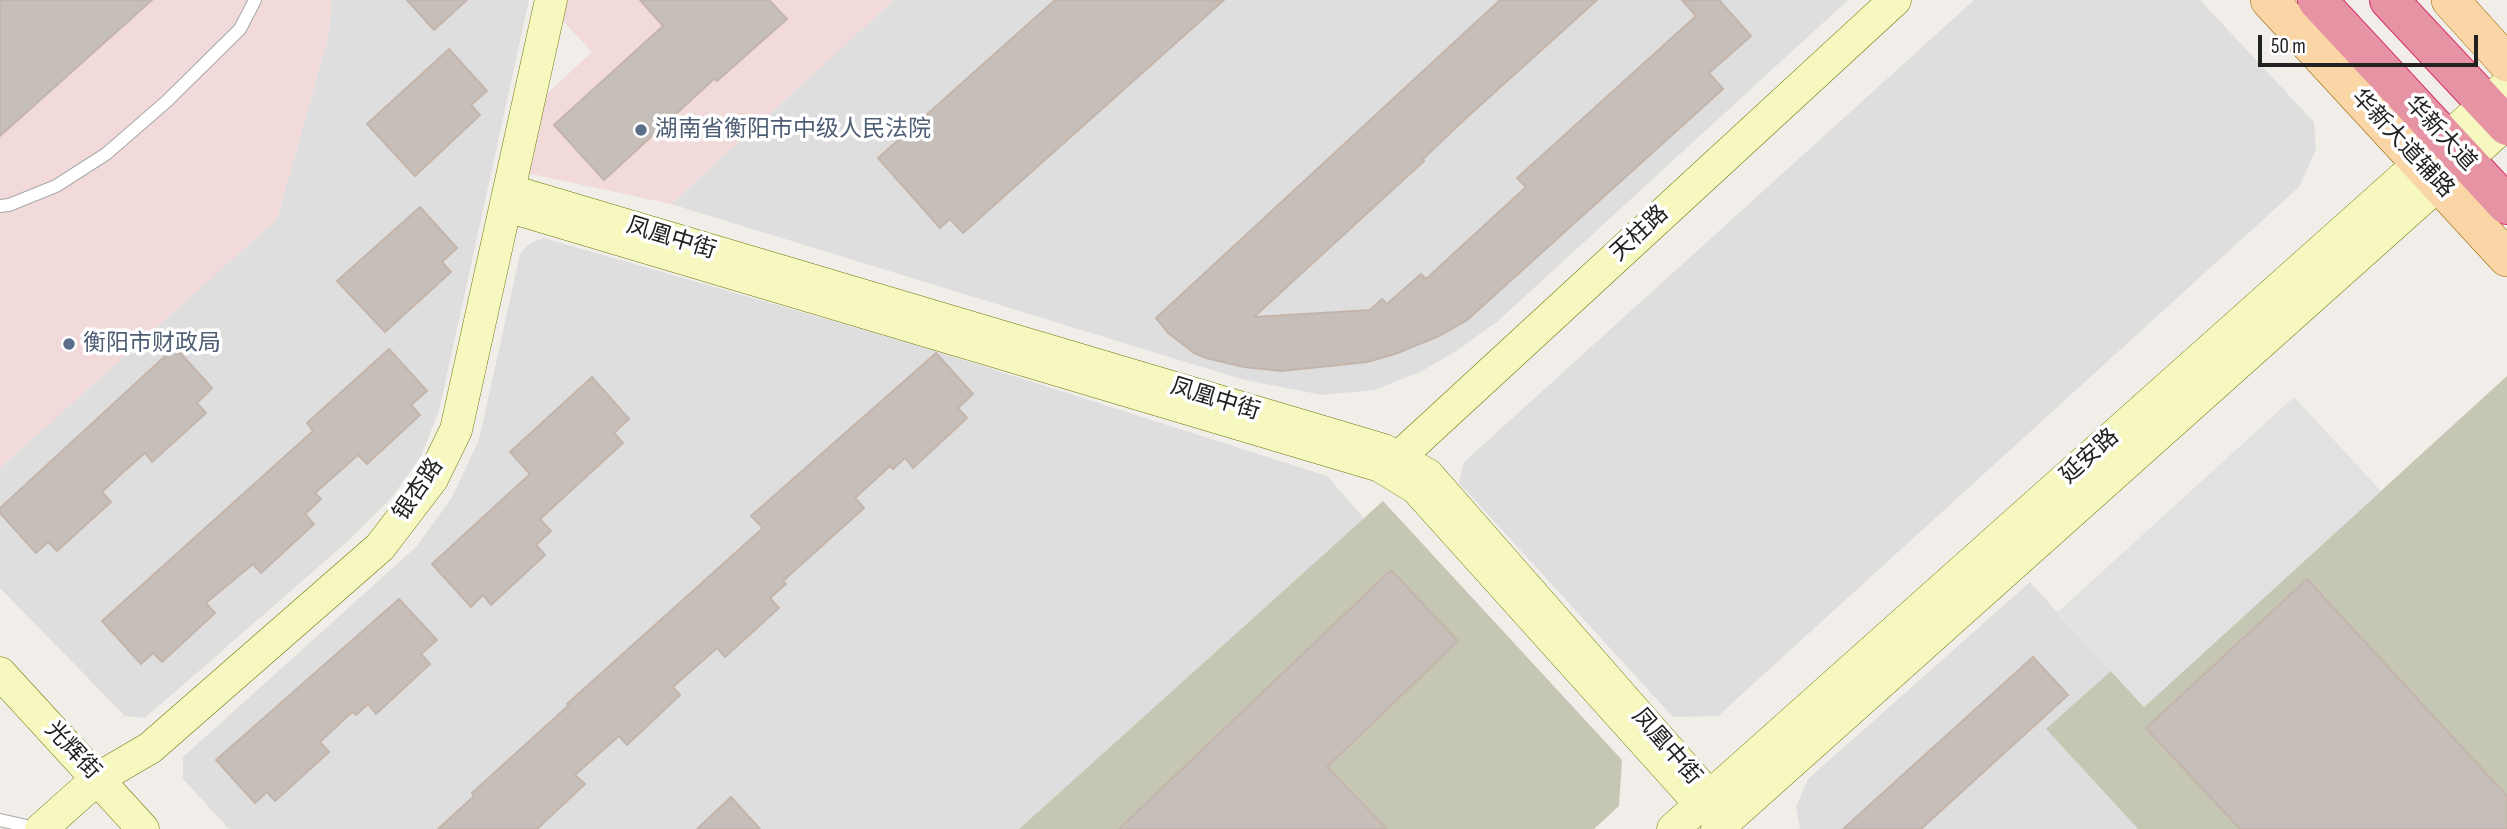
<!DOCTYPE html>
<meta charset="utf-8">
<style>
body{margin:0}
#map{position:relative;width:2507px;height:829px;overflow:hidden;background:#f1eee9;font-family:"Sofia Sans Condensed",sans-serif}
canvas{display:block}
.scale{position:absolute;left:2258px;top:35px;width:220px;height:32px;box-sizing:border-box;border:4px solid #212121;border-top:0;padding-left:9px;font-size:21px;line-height:24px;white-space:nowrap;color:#212121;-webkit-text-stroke:5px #fff;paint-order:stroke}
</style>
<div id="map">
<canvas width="2507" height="829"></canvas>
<div class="scale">50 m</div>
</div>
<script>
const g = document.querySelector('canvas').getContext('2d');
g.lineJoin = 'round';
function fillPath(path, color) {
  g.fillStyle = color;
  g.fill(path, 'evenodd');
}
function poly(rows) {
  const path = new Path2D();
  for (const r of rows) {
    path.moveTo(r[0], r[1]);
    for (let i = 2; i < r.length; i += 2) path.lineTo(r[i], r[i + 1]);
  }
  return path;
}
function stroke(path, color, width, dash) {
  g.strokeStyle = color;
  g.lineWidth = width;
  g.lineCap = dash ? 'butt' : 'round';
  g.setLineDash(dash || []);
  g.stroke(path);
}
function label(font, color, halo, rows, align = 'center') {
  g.font = font + ' "Sofia Sans Condensed","Noto Sans SC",sans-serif';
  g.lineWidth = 7;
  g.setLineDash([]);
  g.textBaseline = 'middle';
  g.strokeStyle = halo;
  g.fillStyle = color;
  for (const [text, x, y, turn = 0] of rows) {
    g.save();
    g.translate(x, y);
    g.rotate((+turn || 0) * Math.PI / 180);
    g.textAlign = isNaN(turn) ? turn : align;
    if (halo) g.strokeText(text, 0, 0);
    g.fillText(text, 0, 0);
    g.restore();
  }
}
fillPath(poly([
 [331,0,529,0,439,411,421,456,392,497,347,542,145,718,125,716,0,588,0,468,277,219,329,34],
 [894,0,1848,0,1498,321,1458,350,1420,372,1374,390,1322,395,1241,379,671,204],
 [1974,0,2200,0,2314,122,2316,150,2299,187,1718,716,1673,717,1459,483,1464,462],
 [544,238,923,347,1327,476,1364,518,1019,829,229,829,183,779,183,757,417,546,451,499,479,440,520,254,530,243],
 [2030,582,2111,671,2047,730,2138,829,1800,829,1796,807,1808,779]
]), '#dfdede');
fillPath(poly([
 [0,0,331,0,329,34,277,219,0,468],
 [565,0,894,0,671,204,527,173,539,101,592,52,561,19]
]), '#f1dad9');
fillPath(poly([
 [2507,376,2507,829,2138,829,2046,729,2111,671,2144,707],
 [1383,501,1622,760,1619,806,1594,829,1019,829]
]), '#c6c6b4');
fillPath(poly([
 [2294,397,2381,491,2144,707,2058,612]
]), '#e1e1e1');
const building = poly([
 [0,0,152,0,0,136,0,0],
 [407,0,467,0,434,30,407,0],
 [640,0,769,0,787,19,717,81,714,79,604,180,554,125,663,26,640,0],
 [1055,0,1224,0,963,233,950,219,940,228,878,158,1055,0],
 [1500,0,1597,0,1465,119,1422,160,1424,161,1254,317,1370,310,1382,299,1387,304,1421,274,1426,279,1526,187,1517,178,1696,16,1682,0,1719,0,1751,36,1709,73,1723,89,1466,321,1439,336,1395,354,1367,362,1282,371,1244,367,1206,358,1194,353,1168,333,1156,318,1500,0],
 [449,49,487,91,471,105,480,115,415,176,367,124,449,49],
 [420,207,457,248,442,262,451,272,385,332,337,281,420,207],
 [175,347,212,388,197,403,206,413,152,462,145,453,120,475,102,492,111,502,57,551,48,542,36,553,0,513,0,508,175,347],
 [389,349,427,391,411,405,420,415,367,464,358,455,315,493,321,499,305,514,314,524,261,573,253,564,206,603,215,613,162,662,153,653,141,664,102,621,313,431,307,423,389,349],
 [936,353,973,394,958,408,967,418,913,468,905,458,893,469,890,466,855,498,864,508,783,581,786,584,770,598,779,608,725,657,717,648,673,687,680,695,627,745,619,736,575,775,585,784,537,829,438,829,474,796,472,793,569,705,567,704,763,528,751,516,936,353],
 [592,377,629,419,614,433,623,443,540,519,551,531,536,545,545,555,491,605,483,595,471,607,432,564,530,474,510,452,592,377],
 [1391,570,1458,641,1327,767,1387,829,1119,829,1391,570],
 [2307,579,2507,796,2507,829,2240,829,2146,728,2307,579],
 [399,599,437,640,421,654,430,664,376,714,368,704,356,715,352,712,320,742,329,752,275,801,267,792,255,803,216,760,399,599],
 [2033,657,2068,695,1921,829,1843,829,2033,657],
 [731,797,760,829,697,829,731,797]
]);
fillPath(building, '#c6beb8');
stroke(building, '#c3b5ab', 2);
const lane = poly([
 [0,206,9,205,56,186,106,154,167,101,240,29,255,0],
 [0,820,40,829]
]);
const secondary = poly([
 [525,195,1384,450,1428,475,1703,789,1705,801,1694,797,1416,488,1380,466,520,210,507,199,525,195],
 [1388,471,1398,458,1895,0],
 [0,673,143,829],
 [41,829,97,779,150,748,380,547,432,479,456,430,551,0],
 [1673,829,2507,85],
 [1717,829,2507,123]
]);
const primary = poly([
 [2269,0,2507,258],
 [2450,0,2507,63]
]);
const highway = poly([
 [2317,0,2507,205],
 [2389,0,2507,126]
]);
stroke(lane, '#a8a8a8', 14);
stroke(secondary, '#6d7908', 33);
stroke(primary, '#9b6804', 38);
stroke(highway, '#d72e69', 40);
stroke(lane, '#fff', 12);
stroke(secondary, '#f6f8c0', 32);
stroke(primary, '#fad5a5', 37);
stroke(highway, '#e693a3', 38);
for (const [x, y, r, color] of [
 [641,130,7,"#5c6f8a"],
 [69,344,7,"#5c6f8a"]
]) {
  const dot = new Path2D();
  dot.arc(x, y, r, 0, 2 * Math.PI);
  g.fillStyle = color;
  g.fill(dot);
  stroke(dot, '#fff', 2.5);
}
label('23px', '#4e5e75', '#fff', [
 ["湖南省衡阳市中级人民法院",655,130],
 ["衡阳市财政局",83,344]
], 'left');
label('23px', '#212121', '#fff', [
 ["华新大道",2440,134,47],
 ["华新大道辅路",2402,144,47],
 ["天柱路",1640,234,-43],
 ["凤凰中街",671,239,17],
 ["凤凰中街",1215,400,17],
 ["延安路",2090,457,-42],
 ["银杏路",419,490,-56],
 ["凤凰中街",1666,747,49],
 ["光辉街",72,751,47]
]);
</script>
